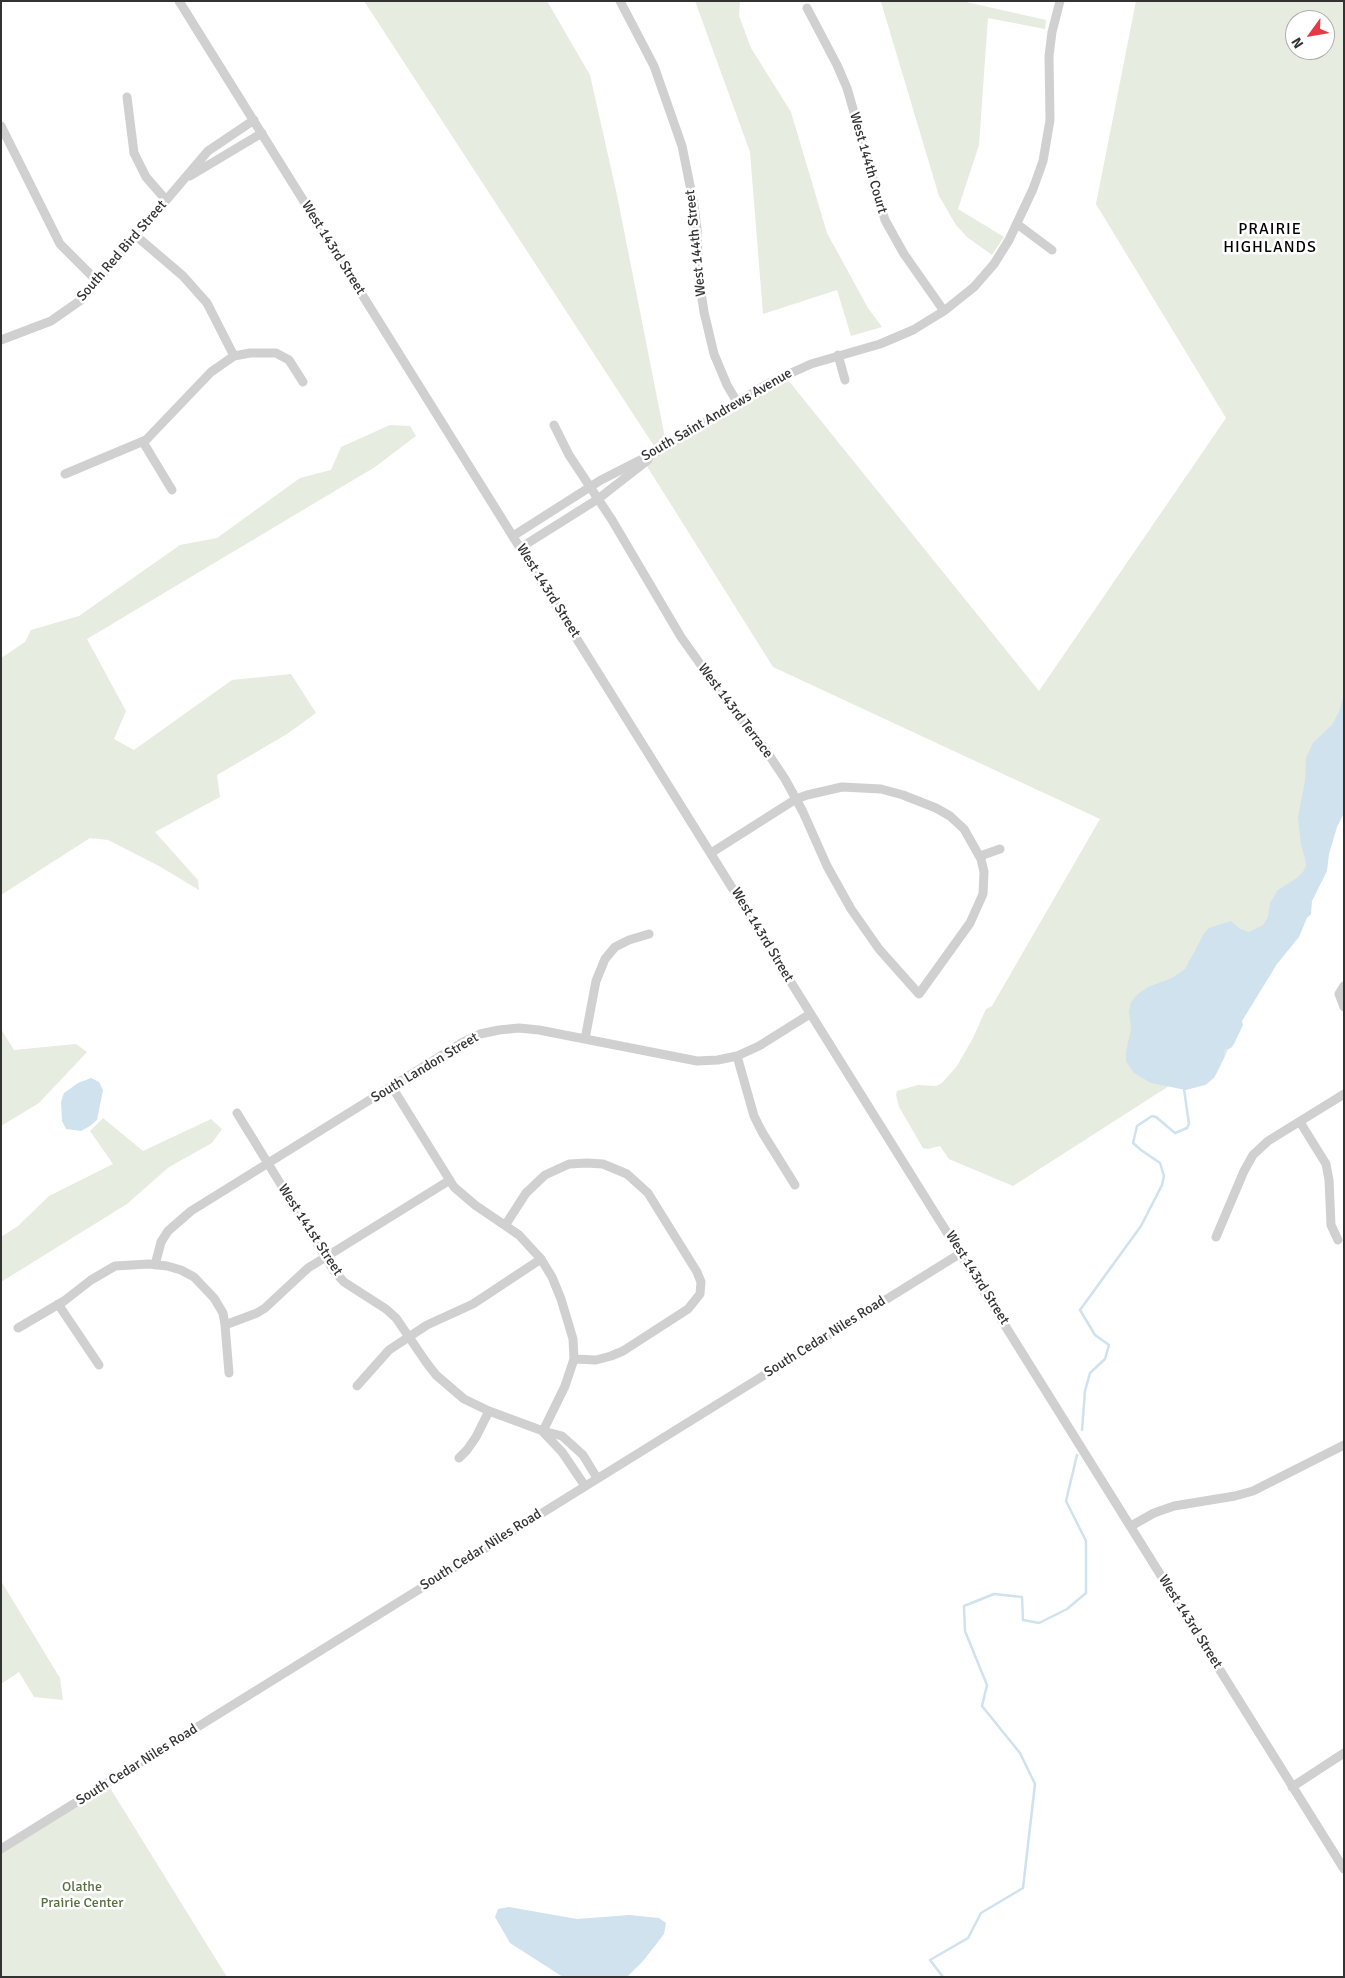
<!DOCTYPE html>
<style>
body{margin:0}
#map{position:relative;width:1345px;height:1978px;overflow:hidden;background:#fff;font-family:Signika,sans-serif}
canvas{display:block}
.frame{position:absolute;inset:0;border:2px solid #333;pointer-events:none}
.north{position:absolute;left:1285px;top:10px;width:50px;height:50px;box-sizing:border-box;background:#fff;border:1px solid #adadad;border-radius:50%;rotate:238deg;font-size:14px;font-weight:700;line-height:20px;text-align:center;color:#333}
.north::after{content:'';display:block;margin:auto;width:18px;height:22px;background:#e63946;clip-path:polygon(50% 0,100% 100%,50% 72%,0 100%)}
</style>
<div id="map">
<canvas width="1345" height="1978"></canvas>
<div class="frame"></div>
<div class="north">N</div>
</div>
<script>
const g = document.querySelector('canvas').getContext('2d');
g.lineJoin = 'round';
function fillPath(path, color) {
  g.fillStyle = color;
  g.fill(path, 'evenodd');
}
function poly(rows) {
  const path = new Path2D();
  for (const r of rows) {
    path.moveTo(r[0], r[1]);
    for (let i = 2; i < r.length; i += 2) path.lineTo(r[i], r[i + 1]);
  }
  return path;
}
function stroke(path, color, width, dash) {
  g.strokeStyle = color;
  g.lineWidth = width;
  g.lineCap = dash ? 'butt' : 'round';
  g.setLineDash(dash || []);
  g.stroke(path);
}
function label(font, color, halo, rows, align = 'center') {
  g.font = font + ' Signika,sans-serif';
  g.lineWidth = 5;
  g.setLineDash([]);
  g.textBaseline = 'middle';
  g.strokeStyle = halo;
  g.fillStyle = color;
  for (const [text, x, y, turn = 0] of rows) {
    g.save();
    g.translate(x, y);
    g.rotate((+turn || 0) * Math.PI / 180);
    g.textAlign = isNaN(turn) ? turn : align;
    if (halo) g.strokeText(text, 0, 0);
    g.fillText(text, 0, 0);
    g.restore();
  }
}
fillPath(poly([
 [364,1,547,1,590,75,617,195,665,438,654,446],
 [695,1,740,1,739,16,751,48,791,112,827,233,868,308,882,327,851,336,837,290,763,314,750,152],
 [882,1,962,1,1046,20,1045,29,988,18,979,145,958,209,1004,237,992,255,967,237,956,225,939,196,881,2],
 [1136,1,1344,1,1344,809,1217,1073,1207,1084,1187,1089,1169,1086,1013,1186,949,1159,940,1146,928,1149,923,1148,899,1107,896,1095,897,1091,918,1085,936,1086,942,1083,957,1066,973,1038,986,1009,992,1006,1100,819,773,667,645,463,784,375,1039,691,1226,418,1096,204],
 [1295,20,1325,20,1325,50,1295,50],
 [390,425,410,426,416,436,375,467,87,639,126,711,114,739,134,750,232,680,291,674,316,713,287,734,217,775,220,797,155,832,198,880,199,890,159,866,108,840,90,838,1,895,1,658,25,642,31,630,79,616,180,545,217,538,300,478,331,470,341,447],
 [1,1029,14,1050,76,1044,87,1052,39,1103,1,1126],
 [103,1118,143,1151,211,1119,222,1129,212,1143,169,1167,127,1204,1,1282,1,1237,18,1226,49,1196,113,1164,90,1131],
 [1,1581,60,1678,63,1700,34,1697,19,1672,1,1684],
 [107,1783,227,1977,1,1977,1,1850]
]), '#e6ecdf');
fillPath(poly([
 [1344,694,1344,813,1337,827,1329,854,1327,871,1312,901,1311,914,1307,918,1299,937,1277,964,1242,1021,1243,1025,1234,1044,1231,1048,1225,1050,1224,1057,1214,1078,1205,1085,1186,1090,1151,1083,1134,1073,1126,1061,1126,1052,1131,1029,1129,1012,1131,1002,1138,994,1148,987,1172,978,1185,969,1205,932,1209,928,1231,921,1240,929,1249,932,1263,925,1268,917,1270,903,1278,890,1297,878,1303,872,1306,866,1305,858,1301,845,1298,817,1305,781,1306,758,1313,743,1332,725,1339,712],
 [91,1078,99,1082,103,1090,97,1120,90,1126,81,1131,66,1129,62,1121,61,1102,64,1093,78,1083],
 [509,1907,577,1919,629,1915,659,1918,666,1923,664,1934,643,1961,627,1977,563,1977,510,1943,495,1917,498,1909]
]), '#cfe2ee');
stroke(poly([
 [1082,1430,1085,1391,1090,1373,1105,1359,1109,1345,1095,1335,1080,1310,1141,1226,1162,1185,1164,1176,1160,1163,1141,1150,1133,1143,1137,1126,1152,1116,1156,1117,1175,1133,1187,1128,1189,1124,1184,1089],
 [943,1977,930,1960,968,1938,981,1913,1023,1888,1035,1784,1020,1753,982,1706,987,1685,965,1631,964,1606,994,1594,1022,1597,1023,1620,1039,1623,1067,1609,1086,1593,1086,1541,1066,1501,1077,1455]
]), '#cfe2ee', 2.5);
stroke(poly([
 [179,1,1344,1869],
 [620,1,654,66,682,146,694,205,697,228,699,279,704,312,714,354,727,385,737,402],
 [807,8,837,65,847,88,885,220,904,254,944,311],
 [127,97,134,153,146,177,166,200],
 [1,126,60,244,97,281],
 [190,176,262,133],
 [1017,224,1052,250],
 [135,235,183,276,207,303,234,356],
 [1,340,51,321,81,300,208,151,254,120],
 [838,355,845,380],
 [554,425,569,455,612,520,681,637,718,689,765,749,785,779,796,799,803,812,827,866,851,909,879,949,919,994,970,923,983,894,984,872,981,859,964,829,950,816,936,808,903,795,881,789,842,787,807,795,796,799,711,853],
 [143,442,172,490],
 [65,474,146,440,211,372,234,356,250,353,276,353,289,360,303,382],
 [513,536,601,480,658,451,769,383,811,364,880,344,913,330,944,311,974,287,994,264,1009,240,1033,189,1043,161,1050,120,1049,56,1052,32,1060,1],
 [520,548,598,499,648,460],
 [980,856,1000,849],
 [1344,986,1339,994,1344,1007],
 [585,1039,596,981,605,959,615,947,629,940,649,934],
 [737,1056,754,1116,762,1132,795,1185],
 [392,1087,454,1187,475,1205,519,1235,541,1259,552,1277,561,1299,573,1339,574,1359,565,1386,543,1431],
 [237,1113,334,1271,344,1282,386,1309,396,1318,426,1362,436,1375,464,1399,489,1411,543,1431,562,1436,583,1455,597,1478],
 [1300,1122,1326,1164,1329,1180,1331,1225,1338,1240],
 [506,1224,526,1193,545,1175,569,1164,587,1163,603,1164,627,1174,648,1193,697,1272,701,1282,700,1294,688,1309,623,1351,611,1356,596,1360,574,1359],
 [1216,1237,1244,1171,1253,1155,1268,1141,1344,1094],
 [155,1265,161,1242,168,1231,191,1211,463,1042,480,1034,499,1030,519,1028,539,1030,697,1061,718,1060,737,1056,759,1046,810,1014],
 [58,1304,99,1365],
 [225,1325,257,1313,265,1308,308,1268,450,1180],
 [18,1328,64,1301,91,1280,115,1266,149,1264,167,1266,181,1270,194,1277,214,1298,223,1313,225,1325,229,1373],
 [357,1386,389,1350,427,1325,473,1304,541,1259],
 [543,1432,562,1452,585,1486],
 [459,1458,467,1450,476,1437,489,1411],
 [1131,1526,1154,1513,1174,1506,1235,1496,1253,1491,1344,1445],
 [1292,1787,1344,1753],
 [1,1849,961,1253]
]), '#d0d0d0', 9);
label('14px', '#333', '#fff', [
 ["West 144th Court",868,163,74],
 ["West 144th Street",696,243,-96],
 ["West 143rd Street",333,248,58],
 ["South Red Bird Street",122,251,-49],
 ["South Saint Andrews Avenue",717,415,-30],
 ["West 143rd Street",548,591,58],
 ["West 143rd Terrace",735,711,53],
 ["West 143rd Street",762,935,59],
 ["South Landon Street",425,1068,-31],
 ["West 141st Street",310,1230,57],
 ["West 143rd Street",977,1278,58],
 ["South Cedar Niles Road",825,1337,-32],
 ["South Cedar Niles Road",481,1550,-32],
 ["West 143rd Street",1190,1622,58],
 ["South Cedar Niles Road",137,1765,-32]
]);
label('14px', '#56703f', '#fff', [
 ["Olathe",82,1887],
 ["Prairie Center",82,1903]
]);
g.letterSpacing = '1px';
label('16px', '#000', '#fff', [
 ["PRAIRIE",1270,230],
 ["HIGHLANDS",1270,248]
]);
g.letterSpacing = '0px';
</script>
